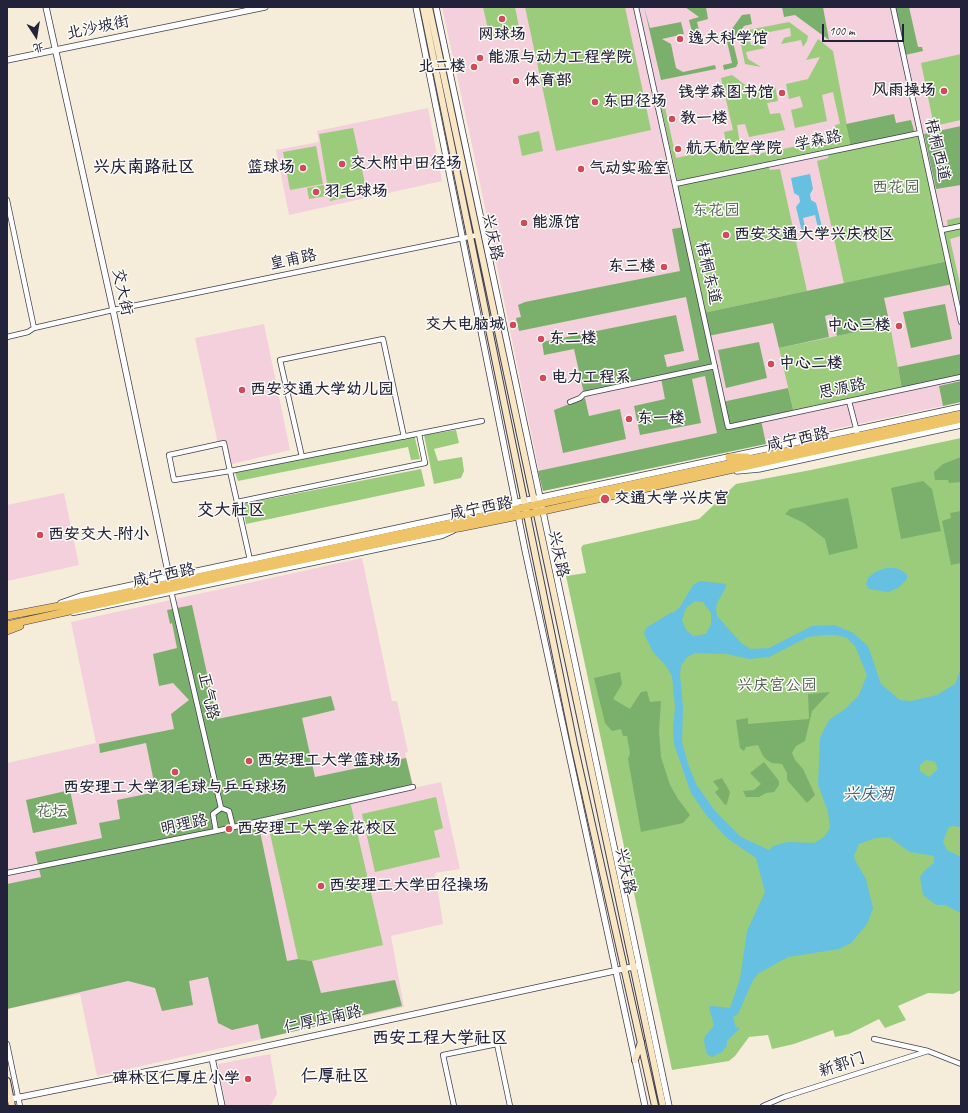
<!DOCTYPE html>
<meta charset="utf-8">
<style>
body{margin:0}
#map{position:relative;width:968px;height:1113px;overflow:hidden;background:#f5edda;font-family:Caveat,"LXGW WenKai TC",sans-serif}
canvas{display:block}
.frame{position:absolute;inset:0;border:8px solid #22223b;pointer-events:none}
.north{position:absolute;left:16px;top:16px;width:40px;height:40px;-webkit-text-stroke:3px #fdfcf7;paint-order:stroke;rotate:168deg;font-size:11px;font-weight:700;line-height:16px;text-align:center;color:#22223b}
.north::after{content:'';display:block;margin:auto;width:14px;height:18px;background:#22223b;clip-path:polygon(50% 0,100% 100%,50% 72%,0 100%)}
.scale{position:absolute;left:822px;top:24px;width:82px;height:18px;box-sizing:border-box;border:2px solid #22223b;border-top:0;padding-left:5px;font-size:12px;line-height:14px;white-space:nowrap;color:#22223b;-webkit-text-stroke:3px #fdfcf7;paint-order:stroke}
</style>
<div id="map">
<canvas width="968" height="1113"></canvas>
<div class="frame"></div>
<div class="north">北</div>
<div class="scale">100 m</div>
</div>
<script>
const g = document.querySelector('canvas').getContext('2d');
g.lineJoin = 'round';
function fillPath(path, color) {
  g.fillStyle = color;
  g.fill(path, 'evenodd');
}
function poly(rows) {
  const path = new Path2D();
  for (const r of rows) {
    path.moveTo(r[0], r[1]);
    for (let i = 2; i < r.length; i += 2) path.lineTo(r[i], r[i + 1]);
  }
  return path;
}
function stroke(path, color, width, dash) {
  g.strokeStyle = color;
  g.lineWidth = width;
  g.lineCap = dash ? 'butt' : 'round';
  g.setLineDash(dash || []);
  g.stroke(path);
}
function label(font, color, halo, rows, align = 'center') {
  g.font = font + ' Caveat,"LXGW WenKai TC",sans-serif';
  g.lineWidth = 3;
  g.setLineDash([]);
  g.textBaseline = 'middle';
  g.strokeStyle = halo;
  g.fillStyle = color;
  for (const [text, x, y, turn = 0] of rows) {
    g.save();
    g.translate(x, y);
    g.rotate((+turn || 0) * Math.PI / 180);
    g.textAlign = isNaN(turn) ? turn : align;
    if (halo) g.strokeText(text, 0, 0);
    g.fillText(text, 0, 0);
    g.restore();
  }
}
fillPath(poly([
 [442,7,961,7,961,402,543,491,475,159],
 [428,108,442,181,289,215,276,150,319,142,317,131],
 [264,324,290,450,228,465,224,443,218,444,195,338],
 [64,493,79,565,7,581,7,505],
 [362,558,392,701,397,701,408,752,405,753,414,788,441,782,460,869,435,873,443,924,391,936,404,1007,97,1076,80,994,7,1009,7,763,96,743,71,622],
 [270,1054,277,1094,270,1106,226,1106,218,1064]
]), '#f4cfdc');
fillPath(poly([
 [483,7,515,7,520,32,490,38],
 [525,7,625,7,651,130,556,151],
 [789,22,808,36,807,41,803,47,801,40,781,44,784,38,791,36,790,28,749,36,751,45,759,44,765,48,746,52,748,59,761,67,745,64,740,40,748,30],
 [818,39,833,51,851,147,920,133,948,261,844,284,817,161,828,158,829,152,767,165,770,170,780,169,807,291,703,313,675,184,678,183,659,98,663,98,676,158,727,147,724,132,733,130,721,78,732,75,752,90,775,86,778,101,767,103,770,114,780,113,785,130,749,137,745,124,737,125,740,145,745,144,748,156,837,138,835,125,840,124,833,92,822,95,827,121,795,128,791,110,803,107,800,96,789,99,786,84,808,79,820,57,806,60],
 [961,54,961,120,934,126,921,63],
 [353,128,367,193,330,201,319,134],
 [539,131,543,151,522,156,518,136],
 [316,146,323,184,290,190,283,152],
 [324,185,326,196,309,199,307,188],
 [961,217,961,236,950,239,961,289,961,309,958,310,943,229,948,228,947,220],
 [890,325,902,390,794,413,779,348],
 [456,430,459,443,434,449,438,461,462,457,464,471,461,478,434,484,424,435],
 [414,434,420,459,411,460,408,447,238,481,234,470],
 [961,438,961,990,953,994,928,993,898,1006,906,1020,885,1028,879,1019,849,1034,835,1037,833,1030,794,1044,772,1049,768,1035,749,1037,735,1056,729,1061,672,1070,566,576,586,573,581,548,583,545,699,519,736,484,811,470],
 [421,469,425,486,246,524,243,504],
 [436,797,443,828,434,831,440,857,375,872,362,814],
 [350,801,383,945,312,961,298,959,267,820]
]), '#9acc7c');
fillPath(poly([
 [644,7,650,28,681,22,684,34,662,39,671,44,676,68,683,72,715,65,716,69,661,80],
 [685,7,706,7,708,19,697,22,700,34,693,36,689,20,699,17],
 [782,7,823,7,829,40,795,15,784,17],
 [895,7,909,7,918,47,922,47,923,51,905,55],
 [750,14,752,24,744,26,733,42,738,63,736,67,724,70,723,65,732,63,726,37,742,15],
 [894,114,896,123,911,120,915,134,851,147,846,124],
 [961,126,961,185,936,189,924,134],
 [684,227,703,313,948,261,953,284,884,298,890,325,837,336,832,314,825,316,829,337,779,348,773,323,708,336,722,402,788,388,794,413,761,420,766,444,543,491,538,471,717,433,705,376,692,379,701,423,640,435,634,406,665,399,661,378,584,394,574,349,544,355,542,342,676,315,684,351,664,355,667,367,699,360,686,297,519,331,516,318,521,317,518,305,525,302,680,271,672,229],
 [945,304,952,339,911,348,903,312],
 [759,342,767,378,726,388,718,350],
 [961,354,961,377,902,390,898,367],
 [961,381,961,402,943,406,939,386],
 [585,398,589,416,620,409,626,439,563,453,554,410],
 [961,457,961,482,949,483,948,480,935,480,934,472,943,464],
 [923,481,932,489,941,531,901,539,891,488],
 [848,498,858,548,829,555,825,539,804,523,785,514,790,509],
 [961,511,961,563,951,565,942,521,951,518,950,513],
 [192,605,217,719,331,696,335,710,302,718,315,777,406,758,413,787,258,822,287,961,298,959,312,961,321,993,395,980,402,1006,261,1039,258,1024,232,1030,218,1023,208,977,189,981,193,1005,162,1011,155,988,128,981,7,1009,7,884,41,877,35,852,102,838,99,823,120,819,117,800,156,792,146,743,100,753,99,744,174,729,171,714,189,700,173,683,159,686,153,654,177,648,172,623,170,624,167,610],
 [620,672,622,684,613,699,630,709,641,692,647,691,650,702,661,701,659,731,661,757,670,785,678,799,690,815,683,823,641,832,628,759,630,753,627,736,623,736,621,729,612,731,605,723,594,678],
 [830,692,812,711,805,741,796,746,792,753,795,760,803,769,815,795,807,803,787,780,787,773,782,764,772,763,767,760,763,756,758,745,746,747,744,751,740,748,736,720,748,718,748,724,809,719,808,694],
 [764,762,779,781,779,785,774,792,766,793,759,797,746,797,743,791,754,790,761,784,750,773],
 [722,778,730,792,727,804,725,805,715,792,719,789,713,781],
 [70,790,77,824,33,833,26,800]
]), '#7bb06c');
fillPath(poly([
 [810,174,813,189,810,194,811,200,816,203,822,227,818,228,815,215,803,218,806,231,802,232,796,207,800,202,799,196,794,193,791,178],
 [886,568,896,568,903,571,907,575,907,579,898,588,888,592,869,589,866,584,868,578,875,572],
 [700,581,726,584,725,589,717,603,716,609,717,616,741,643,751,649,769,648,812,626,835,625,853,633,868,646,881,684,900,700,911,701,937,695,955,684,961,667,961,827,952,826,948,828,943,842,947,850,961,857,961,913,945,905,936,905,923,895,920,877,925,870,934,863,934,856,910,852,889,837,876,838,859,844,854,856,856,862,866,879,873,908,868,922,864,928,851,943,839,949,788,957,759,973,753,980,738,1014,733,1017,736,1028,739,1027,739,1029,727,1041,727,1045,722,1052,712,1057,707,1054,704,1041,705,1036,714,1026,709,1007,712,1006,730,1008,740,979,747,931,765,892,756,858,727,838,707,816,691,793,674,744,673,730,675,707,672,676,666,666,653,652,644,634,646,628,672,612,673,613,680,607,693,585],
 [695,601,703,602,711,613,711,624,706,634,693,636,686,630,682,620,686,608],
 [824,635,836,635,847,638,855,646,867,675,859,695,845,709,829,720,820,738,818,784,828,812,830,828,824,837,814,843,788,842,773,846,769,850,741,837,715,811,696,784,688,764,682,742,683,707,680,675,681,666,686,658,695,653,727,654,749,659,769,657,808,637],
 [926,760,935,762,938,769,929,777,920,771,920,765]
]), '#65c0e2');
const minor = poly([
 [636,7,728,427,961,377],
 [893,7,961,322],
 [675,184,920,133],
 [7,200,34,328],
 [942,230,961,226],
 [7,337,28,332,34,328,113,310,478,235],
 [849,401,857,432],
 [570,402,580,398,584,394,715,366],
 [419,434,425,463,237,502,230,471,174,480,169,455,224,443,230,471,482,421],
 [302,457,280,360,383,339,404,437],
 [237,502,250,560],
 [171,591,221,808],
 [73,613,442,536,453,531],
 [216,831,213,814,221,808,229,811,233,827],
 [7,873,216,831,413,787],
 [874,1039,928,1051,961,1064],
 [7,1044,20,1106],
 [454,1106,443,1055,497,1044,510,1106],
 [763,1106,784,1097,928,1051]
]);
const tertiary = poly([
 [46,7,113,310,170,581],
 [416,7,525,550,645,1106],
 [436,7,669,1106],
 [7,60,265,7],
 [737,471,759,469,961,425],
 [61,603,81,596,961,407],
 [212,1058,222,1106],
 [11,1099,175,1066,637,966]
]);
const secondary = poly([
 [423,7,574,744,655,1106],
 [429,7,663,1106],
 [635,1060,641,1042],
 [7,1081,12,1106]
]);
const primary = poly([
 [729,457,747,457],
 [7,616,95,599,961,414],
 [7,625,253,570,439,531,459,528,543,511,961,419],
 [7,631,20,626]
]);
stroke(minor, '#424053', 6);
stroke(tertiary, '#424053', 7);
stroke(secondary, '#424053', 8);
stroke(primary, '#424053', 8);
stroke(minor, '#fff', 4.5);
stroke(tertiary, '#fff', 5.5);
stroke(secondary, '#f9e7c3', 6);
stroke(primary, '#efc469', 7);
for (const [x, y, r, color] of [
 [502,19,4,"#d1495b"],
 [680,39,4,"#d1495b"],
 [480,58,4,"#d1495b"],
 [474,67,4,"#d1495b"],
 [516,81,4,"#d1495b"],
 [944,91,4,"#d1495b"],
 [782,93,4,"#d1495b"],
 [595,102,4,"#d1495b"],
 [672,119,4,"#d1495b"],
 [678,149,4,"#d1495b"],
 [342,164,4,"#d1495b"],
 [303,168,4,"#d1495b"],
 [581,169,4,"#d1495b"],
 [316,192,4,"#d1495b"],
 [524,223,4,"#d1495b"],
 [726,235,4,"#d1495b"],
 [664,267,4,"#d1495b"],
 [513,325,4,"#d1495b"],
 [899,326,4,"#d1495b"],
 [541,339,4,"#d1495b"],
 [771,364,4,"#d1495b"],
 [543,378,4,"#d1495b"],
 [242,390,4,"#d1495b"],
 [629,419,4,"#d1495b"],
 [605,499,5,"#d1495b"],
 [40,535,4,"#d1495b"],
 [249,761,4,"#d1495b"],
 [175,772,4,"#d1495b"],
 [229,829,4,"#d1495b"],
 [321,886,4,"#d1495b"],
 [248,1079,4,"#d1495b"]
]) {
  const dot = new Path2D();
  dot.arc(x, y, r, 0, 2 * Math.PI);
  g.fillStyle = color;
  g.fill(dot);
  stroke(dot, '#fdfcf7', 1.5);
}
label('16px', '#22223b', '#fdfcf7', [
 ["北沙坡街",98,28,-12],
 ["学森路",818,141,-12],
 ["梧桐西道",937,150,77],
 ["兴庆路",492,237,78],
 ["皇甫路",293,260,-12],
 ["梧桐东道",708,273,77],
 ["交大街",122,292,78],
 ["思源路",842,389,-12],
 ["咸宁西路",798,440,-12],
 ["咸宁西路",481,509,-11],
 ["兴庆路",558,554,78],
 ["咸宁西路",164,576,-12],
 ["正气路",208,696,78],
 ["明理路",184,825,-12],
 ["兴庆路",625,871,78],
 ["仁厚庄南路",323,1020,-12],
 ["新郭门",842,1065,-18]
]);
label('bold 16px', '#22223b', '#fdfcf7', [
 ["网球场",502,35,"center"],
 ["逸夫科学馆",688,39],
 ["能源与动力工程学院",488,58],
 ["北二楼",466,67,"right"],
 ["体育部",524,81],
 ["风雨操场",936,91,"right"],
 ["钱学森图书馆",774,93,"right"],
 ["东田径场",603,102],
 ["教一楼",680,119],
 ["航天航空学院",686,149],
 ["交大附中田径场",350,164],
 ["篮球场",295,168,"right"],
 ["气动实验室",589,169],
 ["羽毛球场",324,192],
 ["能源馆",532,223],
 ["西安交通大学兴庆校区",734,235],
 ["东三楼",656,267,"right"],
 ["交大电脑城",505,325,"right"],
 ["中心三楼",891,326,"right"],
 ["东二楼",549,339],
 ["中心二楼",779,364],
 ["电力工程系",551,378],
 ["西安交通大学幼儿园",250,390],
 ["东一楼",637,419],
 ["交通大学·兴庆宫",614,499],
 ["西安交大-附小",48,535],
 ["西安理工大学篮球场",257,761],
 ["西安理工大学羽毛球与乒乓球场",175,788,"center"],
 ["西安理工大学金花校区",237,829],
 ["西安理工大学田径操场",329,886],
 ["碑林区仁厚庄小学",240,1079,"right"]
], 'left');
label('16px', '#4c5e52', '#fdfcf7', [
 ["西花园",896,188],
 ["东花园",716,211],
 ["兴庆宫公园",777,686],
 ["花坛",52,812]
]);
label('bold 17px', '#22223b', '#fdfcf7', [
 ["兴庆南路社区",144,168],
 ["交大社区",231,511],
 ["西安工程大学社区",440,1039],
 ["仁厚社区",335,1077]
]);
label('italic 17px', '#395975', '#fdfcf7', [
 ["兴庆湖",868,795]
]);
</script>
